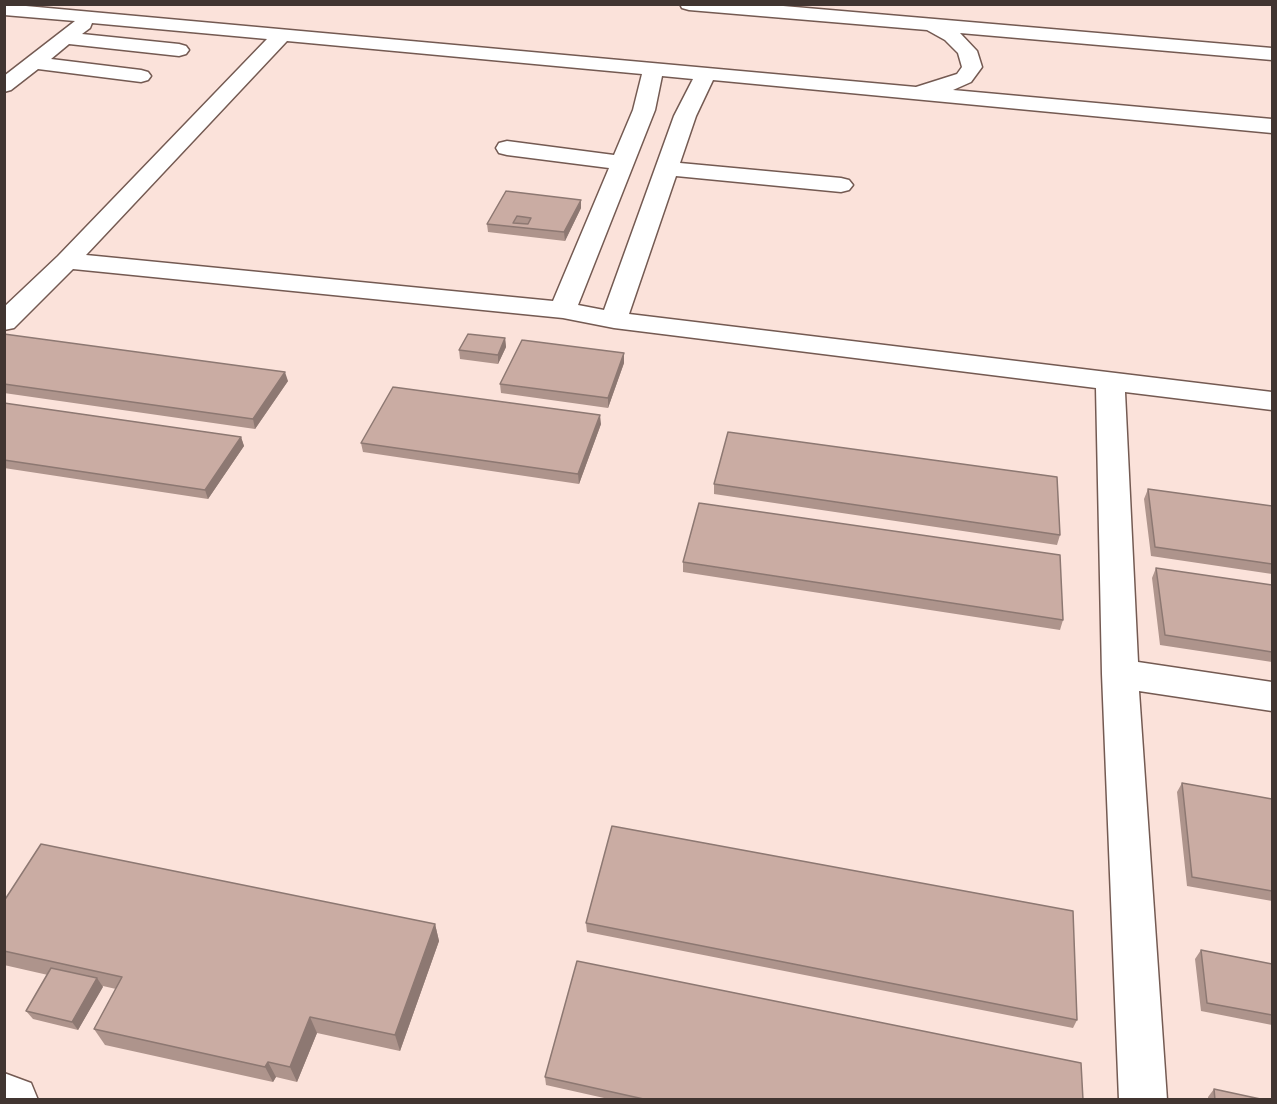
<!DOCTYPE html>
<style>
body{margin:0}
#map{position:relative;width:1277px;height:1104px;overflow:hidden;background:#fbe2da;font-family:"Fira Sans Condensed",sans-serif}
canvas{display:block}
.frame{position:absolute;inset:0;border:6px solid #413531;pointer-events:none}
</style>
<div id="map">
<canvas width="1277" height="1104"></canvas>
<div class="frame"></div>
</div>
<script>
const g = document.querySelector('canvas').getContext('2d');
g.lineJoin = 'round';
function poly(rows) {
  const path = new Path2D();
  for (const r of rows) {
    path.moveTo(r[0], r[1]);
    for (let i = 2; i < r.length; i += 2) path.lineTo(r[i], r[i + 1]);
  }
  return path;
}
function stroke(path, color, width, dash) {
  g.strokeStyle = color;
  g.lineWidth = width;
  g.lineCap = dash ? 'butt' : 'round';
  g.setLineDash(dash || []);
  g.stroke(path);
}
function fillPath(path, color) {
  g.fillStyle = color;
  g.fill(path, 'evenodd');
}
const minor = poly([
 [4,4,916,87,957,74,962,67,958,53,945,40,927,30,689,10,682,8,680,4,760,4,1272,48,1272,60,960,33,977,51,982,67,971,82,953,90,1272,119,1272,133,713,80,696,116,680,163,841,178,849,180,853,185,849,190,841,192,676,176,629,314,1272,392,1272,410,1125,392,1138,662,1272,682,1272,711,1139,691,1167,1100,1119,1100,1102,674,1096,388,614,328,563,318,73,269,14,328,4,330,4,307,58,256,267,39,92,23,90,28,82,34,179,44,186,46,189,50,186,54,179,56,69,44,51,59,141,70,148,72,151,76,148,80,141,82,38,69,11,90,4,92,4,76,75,21,4,15,4,4],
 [287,41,642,74,633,110,614,155,507,141,499,143,496,148,499,153,507,155,609,168,553,301,86,255,287,41],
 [662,76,693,79,674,116,604,310,578,305,655,110,662,76],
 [4,1073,31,1083,38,1100,4,1100,4,1073]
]);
stroke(minor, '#745a52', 3);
fillPath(minor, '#fff');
fillPath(poly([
 [506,191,581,208,565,241,488,232,487,224],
 [4,334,288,381,255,429,4,393],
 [505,338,506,347,498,364,460,359,459,350],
 [624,353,624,363,608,408,501,393,500,384],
 [4,403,241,437,244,446,208,499,4,468],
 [601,424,579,484,363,452,361,443],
 [714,484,1060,535,1057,545,714,494],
 [1148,489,1272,506,1272,574,1151,556,1144,499],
 [683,562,1063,620,1060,630,683,572],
 [1156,568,1272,589,1272,662,1160,645,1152,578],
 [1182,783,1272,799,1272,901,1187,886,1177,792],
 [4,901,435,924,439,941,400,1051,317,1033,297,1082,276,1077,273,1082,105,1045,94,1029,116,989,103,986,78,1030,33,1019,26,1011,48,975,4,965],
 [586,923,1077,1020,1073,1028,587,932],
 [1201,950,1272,964,1272,1025,1201,1011,1195,959],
 [545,1077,1083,1100,613,1100,546,1085],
 [1214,1089,1265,1100,1208,1100,1208,1097]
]), '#ae948c');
fillPath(poly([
 [581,200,581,208,565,241,564,232],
 [505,338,506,347,498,364,498,355],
 [624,353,624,363,608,408,608,398],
 [285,372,288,381,255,429,253,419],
 [600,415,601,424,579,484,578,474],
 [241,437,244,446,208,499,205,490],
 [435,924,439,941,400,1051,395,1035],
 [97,978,103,987,78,1030,72,1022],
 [310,1017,317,1033,297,1082,290,1067],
 [268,1062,276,1077,273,1082,265,1067]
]), '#8d7872');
const building = poly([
 [506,191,581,200,564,232,487,224,506,191],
 [517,216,531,218,528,224,513,223,517,216],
 [4,334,285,372,253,419,4,384,4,334],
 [468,334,505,338,498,355,459,350,468,334],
 [522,340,624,353,608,398,500,384,522,340],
 [393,387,600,415,578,474,361,443,393,387],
 [4,403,241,437,205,490,4,460,4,403],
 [728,432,1057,477,1060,535,714,484,728,432],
 [1148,489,1272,506,1272,564,1155,547,1148,489],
 [699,503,1060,555,1063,620,683,562,699,503],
 [1156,568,1272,585,1272,652,1165,635,1156,568],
 [1182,783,1272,799,1272,891,1192,877,1182,783],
 [612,826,1073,911,1077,1020,586,923,612,826],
 [41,844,435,924,395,1035,310,1017,290,1067,268,1062,265,1067,94,1029,122,977,4,951,4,901,41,844],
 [1201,950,1272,964,1272,1015,1207,1003,1201,950],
 [577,961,1081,1063,1083,1100,648,1100,545,1077,577,961],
 [51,968,97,978,72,1022,26,1011,51,968],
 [1214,1089,1265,1100,1215,1100,1214,1089]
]);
fillPath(building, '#caaca3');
stroke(building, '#8d7872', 1.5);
</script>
